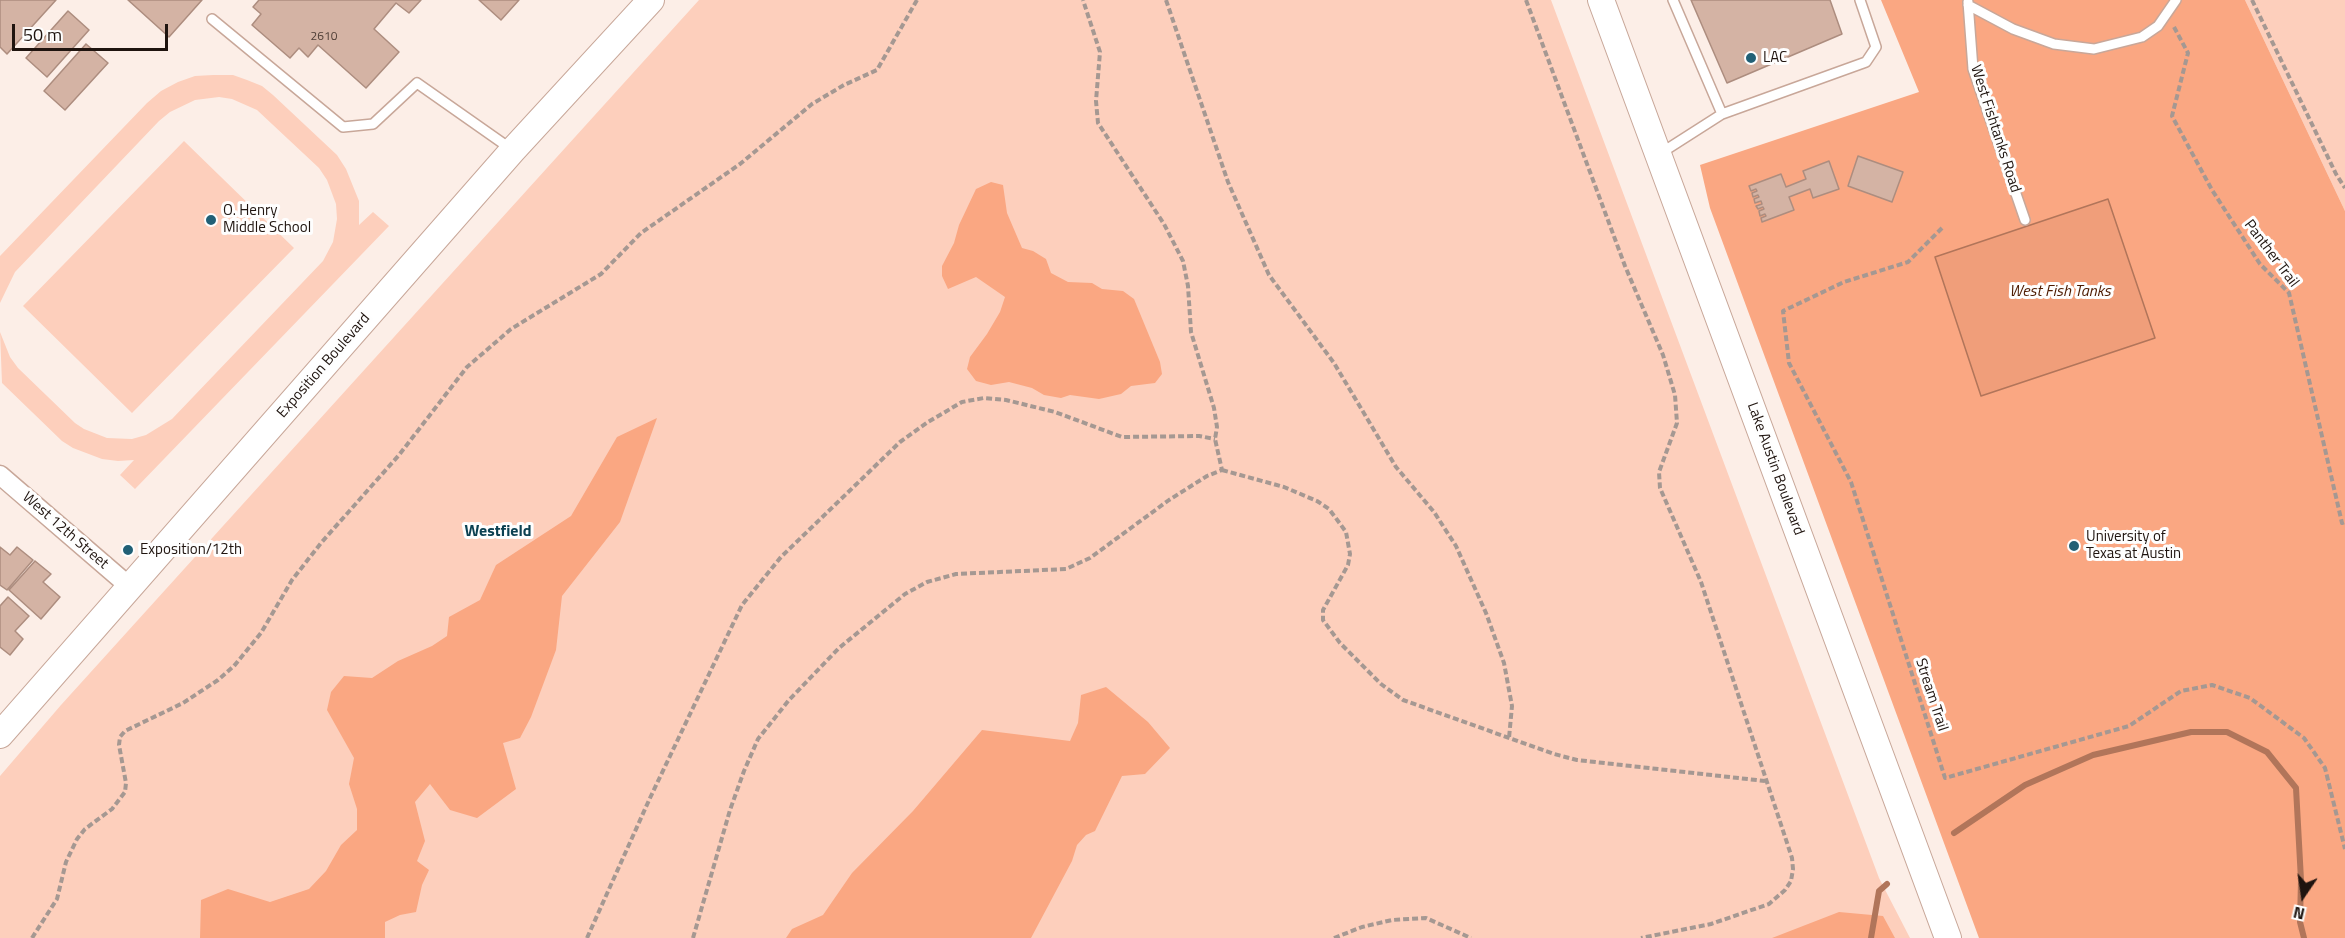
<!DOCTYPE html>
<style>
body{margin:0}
#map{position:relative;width:2345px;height:938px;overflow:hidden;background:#fceee7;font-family:"Titillium Web",sans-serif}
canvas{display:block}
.north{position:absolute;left:2273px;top:866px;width:60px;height:60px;-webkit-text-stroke:4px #fefefe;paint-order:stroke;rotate:193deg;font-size:16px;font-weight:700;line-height:24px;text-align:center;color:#1f140f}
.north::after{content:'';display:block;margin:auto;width:21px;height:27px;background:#1f140f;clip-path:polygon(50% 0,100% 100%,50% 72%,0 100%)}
.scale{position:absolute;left:12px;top:24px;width:156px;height:27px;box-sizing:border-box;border:3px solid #1f140f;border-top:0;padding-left:8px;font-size:18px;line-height:21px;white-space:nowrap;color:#1f140f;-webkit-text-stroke:4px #fefefe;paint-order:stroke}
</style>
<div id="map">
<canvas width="2345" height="938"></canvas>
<div class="north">N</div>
<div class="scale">50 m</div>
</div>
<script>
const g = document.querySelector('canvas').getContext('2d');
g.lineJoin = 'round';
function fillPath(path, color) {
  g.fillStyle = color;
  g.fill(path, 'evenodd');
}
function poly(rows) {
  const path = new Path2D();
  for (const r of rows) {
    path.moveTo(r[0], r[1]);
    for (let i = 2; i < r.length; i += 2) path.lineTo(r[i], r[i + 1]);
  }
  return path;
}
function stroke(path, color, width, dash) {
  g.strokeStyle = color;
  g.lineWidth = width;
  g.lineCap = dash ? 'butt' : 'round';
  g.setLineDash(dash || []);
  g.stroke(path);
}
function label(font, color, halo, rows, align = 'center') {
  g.font = font + ' "Titillium Web",sans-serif';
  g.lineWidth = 6;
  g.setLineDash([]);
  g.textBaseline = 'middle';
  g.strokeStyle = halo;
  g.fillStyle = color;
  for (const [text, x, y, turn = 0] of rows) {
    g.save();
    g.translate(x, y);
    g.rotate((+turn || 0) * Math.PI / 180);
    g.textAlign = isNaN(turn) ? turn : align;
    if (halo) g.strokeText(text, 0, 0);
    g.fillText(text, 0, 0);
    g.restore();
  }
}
fillPath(poly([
 [699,0,1551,0,1879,878,1910,938,0,938,0,776,61,705],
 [2245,0,2345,0,2345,211],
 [213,75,233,75,247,80,262,86,273,95,337,155,346,169,359,201,359,225,373,212,389,226,135,489,120,475,134,460,118,461,102,459,73,448,62,441,2,383,0,332,10,357,18,368,75,423,84,429,107,438,132,439,146,435,172,419,323,261,333,242,337,219,336,204,327,180,319,168,257,110,232,99,219,97,195,100,170,112,159,121,15,272,0,303,0,256,147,103,161,91,178,82,195,76],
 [184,141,294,248,132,413,23,306]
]), '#fdcfbc');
fillPath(poly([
 [1881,0,2245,0,2345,211,2345,938,1979,938,1710,208,1700,165,1919,92],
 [991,182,1003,185,1007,213,1022,248,1033,251,1046,259,1051,273,1068,282,1092,283,1102,289,1123,291,1134,299,1160,362,1162,374,1155,383,1131,386,1121,394,1099,399,1070,395,1061,398,1044,395,1032,388,1009,382,991,385,976,381,967,369,970,357,987,334,1000,312,1005,297,976,277,948,289,942,276,942,266,954,243,959,225,976,189],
 [657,418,620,522,562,596,556,650,531,717,520,738,503,743,516,789,477,818,450,810,430,784,415,802,425,841,417,861,429,870,422,885,416,912,400,915,385,922,385,938,200,938,201,900,228,889,270,902,309,889,326,871,341,845,357,830,357,809,349,784,354,758,327,710,331,692,344,676,372,678,398,661,432,646,447,636,449,617,480,600,496,565,571,516,617,437],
 [1106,687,1148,722,1170,748,1145,774,1122,776,1095,831,1086,835,1077,845,1072,861,1031,938,786,938,792,929,823,915,852,873,913,811,982,730,1070,741,1078,723,1081,695],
 [1839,912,1883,916,1895,938,1772,938]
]), '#faa782');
const water = poly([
 [2108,199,2155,338,1981,396,1935,257,2108,199]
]);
fillPath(water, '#f09e7a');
stroke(water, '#b1755a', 1.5);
stroke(poly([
 [1954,833,2025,785,2093,755,2191,732,2227,732,2267,752,2296,788,2301,880,2300,922,2304,938],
 [1871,938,1879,891,1887,884]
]), '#b1755a', 6);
const building = poly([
 [0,0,56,0,7,54,0,47,0,0],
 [128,0,202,0,169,37,128,0],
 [259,0,421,0,409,13,396,3,374,29,399,52,366,88,318,45,308,57,299,48,290,58,252,25,261,14,253,7,259,0],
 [479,0,519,0,501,20,479,0],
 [1691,0,1830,0,1842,34,1727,83,1691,0],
 [68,11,89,30,47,77,26,58,68,11],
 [86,44,108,63,65,110,44,91,86,44],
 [1858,156,1903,172,1892,202,1848,186,1858,156],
 [1829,161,1839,189,1813,198,1810,189,1789,197,1794,210,1762,222,1761,218,1766,216,1765,214,1760,216,1759,211,1764,209,1763,207,1758,209,1756,206,1762,204,1761,201,1755,203,1754,199,1759,197,1758,195,1753,197,1752,193,1757,191,1756,189,1751,191,1749,186,1781,174,1786,187,1806,179,1803,171,1829,161],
 [0,547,10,555,17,547,33,560,7,590,0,585,0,547],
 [35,561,51,574,43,582,60,597,41,619,9,590,35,561],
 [8,597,29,616,15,631,23,639,10,655,0,647,0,606,8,597]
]);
fillPath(building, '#d4b3a4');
stroke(building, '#ad8d7f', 1.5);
const lane = poly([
 [1673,0,1722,114],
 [1968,2,1973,69,2025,220],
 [1968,5,2013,29,2054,44,2094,49,2142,37,2158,26,2176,0],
 [212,19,343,127,373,124,417,83,511,149],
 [1661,153,1722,114,1866,62,1876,47,1860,0]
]);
const street = poly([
 [0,475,130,587]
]);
const secondary = poly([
 [1601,0,1948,938],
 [0,735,513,150,651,0]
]);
stroke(lane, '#c8a799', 12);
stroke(street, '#c8a799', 21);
stroke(secondary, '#c8a799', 28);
stroke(poly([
 [1166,0,1228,182,1269,275,1334,363,1396,467,1434,512,1456,546,1486,613,1504,663,1512,706,1509,738],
 [1526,0,1625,266,1663,355,1675,395,1677,423,1659,472,1660,488,1701,582,1792,858,1793,869,1791,881,1785,890,1769,904,1711,924,1641,938],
 [2252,0,2336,174,2345,188],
 [2174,27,2188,53,2172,116,2212,190,2260,264,2289,293,2342,523,2345,522],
 [1942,228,1908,262,1844,282,1783,311,1789,363,1851,482,1945,778,2129,726,2181,691,2212,685,2250,698,2304,738,2325,768,2345,849],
 [1222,470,1284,487,1317,501,1329,509,1338,521,1346,532,1350,554,1348,565,1323,610,1323,620,1340,643,1381,684,1403,700,1554,754,1577,760,1765,781],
 [32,938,57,899,66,862,77,839,85,829,112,809,125,792,126,783,119,745,120,737,125,731,183,703,218,680,234,666,261,633,292,580,321,543,399,455,467,367,511,329,601,274,641,233,740,164,812,104,844,85,877,70,917,0],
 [587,938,650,798,742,605,781,557,900,442,928,422,962,402,984,398,1006,400,1055,412,1122,437,1199,436,1215,439],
 [693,938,730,810,744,771,758,739,789,700,839,648,905,594,927,582,956,574,1066,569,1090,558,1169,500,1207,476,1222,470,1215,439,1217,427,1214,408,1191,332,1188,286,1183,261,1164,224,1098,123,1096,101,1100,52,1083,0],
 [1334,938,1362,927,1392,920,1426,918,1471,938]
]), '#a59892', 4, [6, 3]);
stroke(lane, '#fff', 9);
stroke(street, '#fff', 18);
stroke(secondary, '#fff', 26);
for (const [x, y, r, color] of [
 [1751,58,6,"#216076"],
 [211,220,6,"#216076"],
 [2074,546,6,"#216076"],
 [128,550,6,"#216076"]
]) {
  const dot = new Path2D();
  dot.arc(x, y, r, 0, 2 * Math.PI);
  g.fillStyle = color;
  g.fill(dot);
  stroke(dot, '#fefefe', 2);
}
label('12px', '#4c3c34', null, [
 ["2610",324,37]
]);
label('15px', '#1f140f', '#fefefe', [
 ["LAC",1763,58],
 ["O. Henry",223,211],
 ["Middle School",223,228],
 ["University of",2086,537],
 ["Texas at Austin",2086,554],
 ["Exposition/12th",140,550]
], 'left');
label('15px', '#1f140f', '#fefefe', [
 ["West Fishtanks Road",1995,129,72],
 ["Panther Trail",2271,254,53],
 ["Exposition Boulevard",324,366,-49],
 ["Lake Austin Boulevard",1775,469,70],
 ["West 12th Street",65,531,41],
 ["Stream Trail",1931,695,72]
]);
label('italic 16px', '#4d1b00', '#fefefe', [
 ["West Fish Tanks",2060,292]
]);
label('bold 16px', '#0c4152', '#fefefe', [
 ["Westfield",498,532]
]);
</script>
